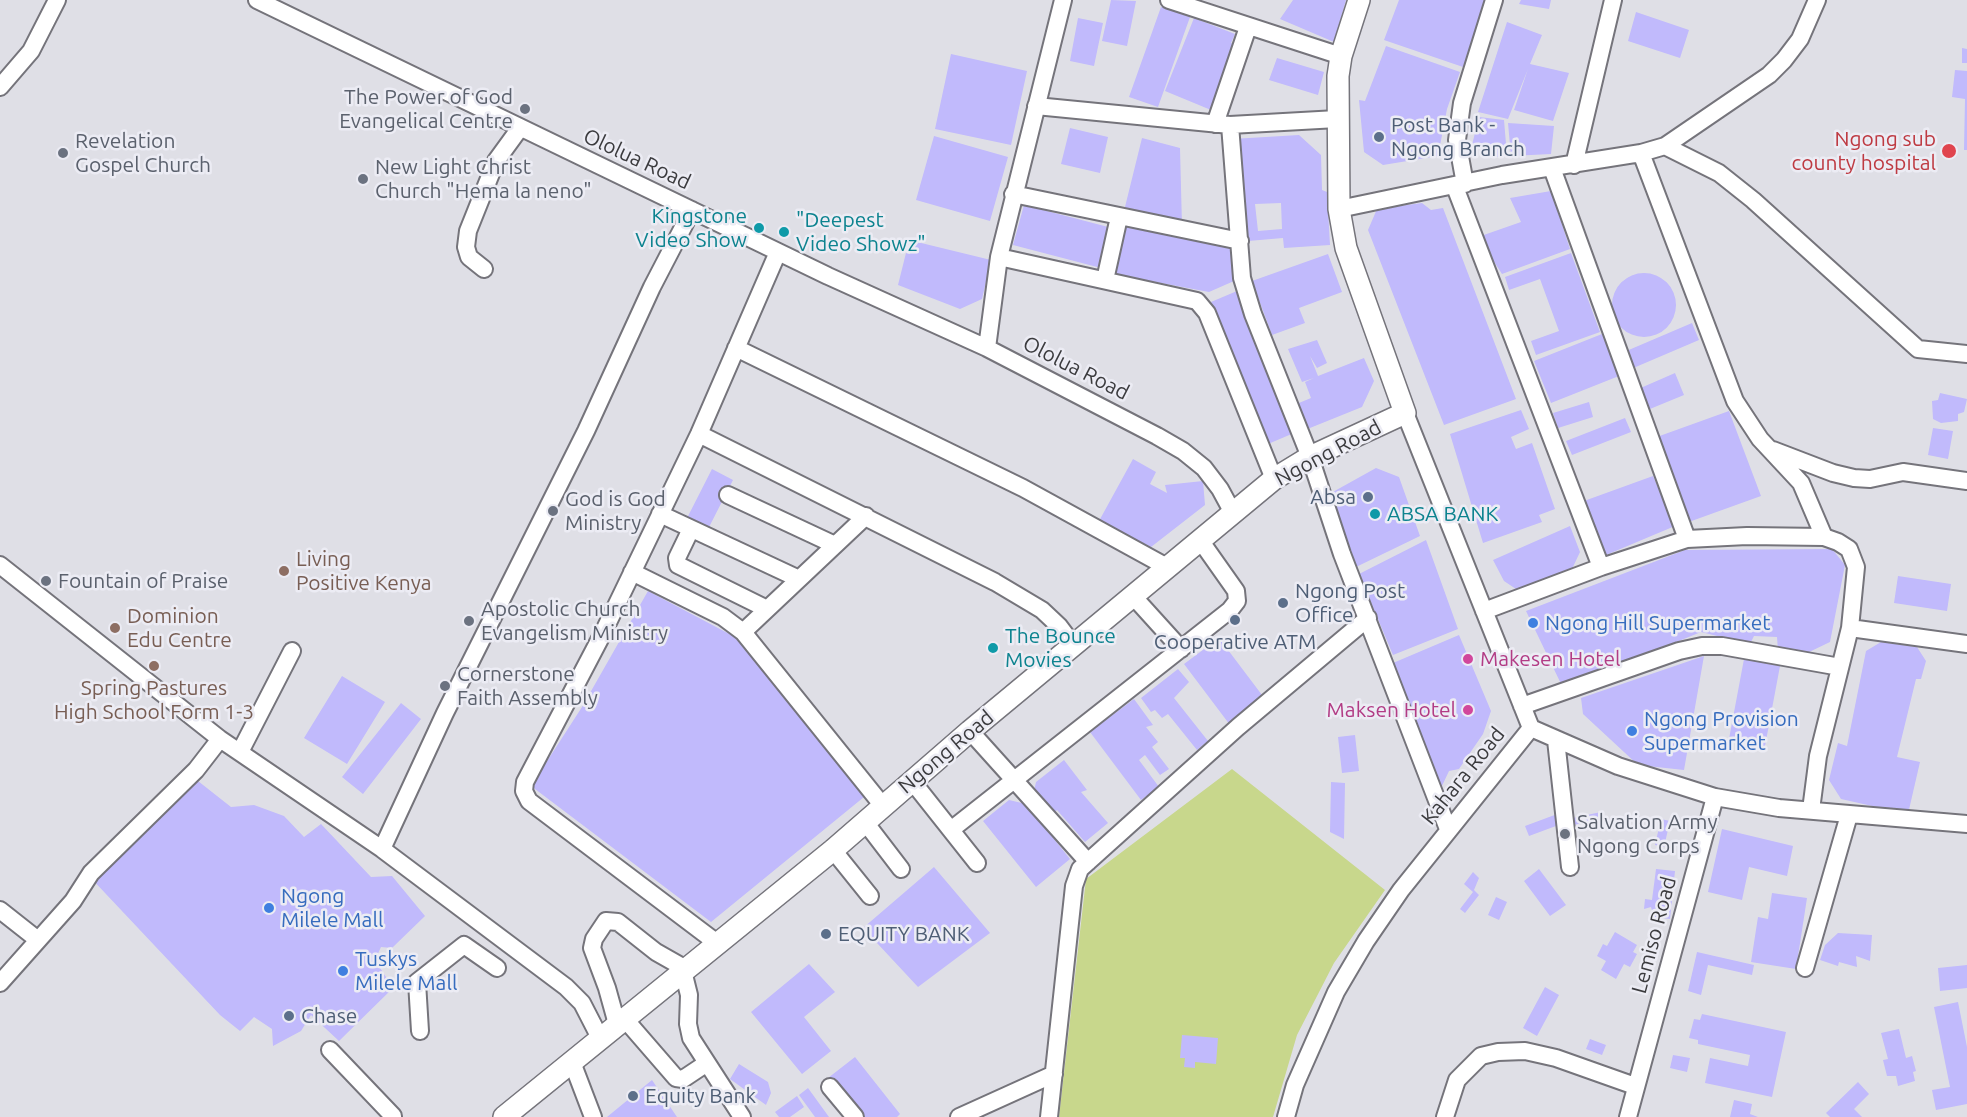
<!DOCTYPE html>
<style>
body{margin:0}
canvas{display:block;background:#dfdfe6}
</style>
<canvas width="1967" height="1117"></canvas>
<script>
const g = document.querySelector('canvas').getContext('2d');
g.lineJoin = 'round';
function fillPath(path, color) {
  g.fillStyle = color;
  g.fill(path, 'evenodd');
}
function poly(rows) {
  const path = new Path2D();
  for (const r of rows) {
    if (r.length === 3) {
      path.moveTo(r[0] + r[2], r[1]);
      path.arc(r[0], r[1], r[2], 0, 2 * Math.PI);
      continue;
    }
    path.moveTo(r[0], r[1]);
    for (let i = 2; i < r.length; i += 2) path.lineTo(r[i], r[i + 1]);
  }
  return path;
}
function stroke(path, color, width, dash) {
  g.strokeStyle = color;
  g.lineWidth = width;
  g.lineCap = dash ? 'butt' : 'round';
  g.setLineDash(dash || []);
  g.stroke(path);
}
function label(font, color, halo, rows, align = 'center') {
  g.font = font + ' Ubuntu,sans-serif';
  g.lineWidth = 5;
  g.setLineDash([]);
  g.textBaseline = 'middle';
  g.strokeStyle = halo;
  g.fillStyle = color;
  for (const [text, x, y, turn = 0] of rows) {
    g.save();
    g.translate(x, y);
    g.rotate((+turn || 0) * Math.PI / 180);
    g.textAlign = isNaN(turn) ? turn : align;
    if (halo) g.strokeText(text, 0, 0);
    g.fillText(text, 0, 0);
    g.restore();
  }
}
fillPath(poly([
 [1232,769,1385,890,1334,963,1297,1035,1273,1117,1059,1117,1086,879]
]), '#c8d78c');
fillPath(poly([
 [1111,0,1136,1,1127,46,1102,41],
 [1293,0,1346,0,1334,42,1280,19],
 [1399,0,1487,0,1463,67,1384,40],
 [1521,0,1551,0,1549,9,1519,4],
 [1161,7,1190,17,1158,107,1129,97],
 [1636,12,1689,30,1680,58,1628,41],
 [1078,18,1103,23,1094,66,1070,61],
 [1194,18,1235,34,1231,43,1237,46,1211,110,1165,91],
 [1507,22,1542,35,1530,64,1569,73,1553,121,1514,110,1528,69,1508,119,1478,112],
 [1386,46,1460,72,1447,109,1438,156,1383,165,1364,152,1359,100,1365,101],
 [1962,48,1967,49,1967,63,1962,63],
 [951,54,1027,71,1011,145,935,129],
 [1277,58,1324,72,1318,95,1269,80],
 [1955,70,1967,71,1967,150,1964,150,1965,99,1952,97],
 [1479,117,1504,120,1507,156,1484,158,1481,148,1471,149],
 [1508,123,1554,126,1551,154,1511,156],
 [1070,128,1108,137,1100,173,1061,164],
 [1299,135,1321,155,1322,190,1327,192,1330,245,1284,248,1283,238,1248,241,1245,205,1237,206,1232,139],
 [1281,203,1282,229,1258,231,1255,204],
 [934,136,1008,157,990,221,916,200],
 [1142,138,1180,148,1182,226,1124,211],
 [1551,191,1570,249,1502,274,1478,237,1521,222,1510,198],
 [1422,203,1431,210,1443,208,1516,399,1444,425,1368,230,1377,209],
 [1024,205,1112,228,1101,268,1013,245],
 [1122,226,1230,247,1234,281,1209,292,1113,274],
 [913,241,991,260,982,299,960,309,898,285,906,253,910,254],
 [1571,253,1600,332,1536,355,1531,341,1559,331,1540,279,1509,290,1505,277],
 [1328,254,1342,292,1299,308,1305,323,1272,335,1252,281],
 [1644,305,32],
 [1237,291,1294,433,1268,444,1211,302],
 [1692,323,1699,340,1631,369,1624,352],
 [1602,334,1619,376,1551,403,1534,361],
 [1317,340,1327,363,1317,368,1310,356,1318,376,1364,358,1374,381,1362,407,1305,430,1294,405,1311,398,1305,382,1314,378,1302,382,1288,349],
 [1675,373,1684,395,1645,411,1636,390],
 [1940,393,1967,399,1964,412,1958,414,1958,421,1941,423,1933,419,1932,401,1938,400],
 [1589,402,1593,417,1558,428,1553,413],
 [1521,410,1529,429,1511,437,1516,449,1532,443,1555,509,1539,515,1542,522,1483,543,1450,434],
 [1729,411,1761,496,1686,523,1654,438],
 [1625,418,1631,432,1572,455,1566,441],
 [1933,428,1953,431,1948,459,1928,455],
 [1133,459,1156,472,1150,484,1167,493,1165,485,1203,481,1205,505,1151,547,1099,521],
 [1376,468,1399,477,1420,536,1356,567,1331,493],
 [712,469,733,480,705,535,684,524],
 [1653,476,1675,526,1606,555,1584,501],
 [1570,526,1580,552,1572,569,1519,591,1504,581,1493,560],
 [1426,540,1458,629,1393,655,1359,574],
 [1832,549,1845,565,1830,642,1805,654,1778,651,1777,637,1754,636,1750,644,1701,632,1563,688,1526,611,1685,550],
 [1898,576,1951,584,1947,611,1894,603],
 [648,591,735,637,864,797,711,922,531,786,582,707],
 [1459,635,1491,711,1483,734,1459,769,1449,771,1441,788,1393,663],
 [1219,638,1265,699,1230,725,1184,664],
 [1881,642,1917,647,1926,661,1921,679,1916,679,1897,757,1920,762,1908,814,1841,799,1829,780,1838,743,1847,746,1866,651],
 [1704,656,1684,770,1638,765,1583,714,1581,698],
 [1744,659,1780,666,1765,746,1729,739],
 [1178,669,1189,682,1174,698,1208,741,1197,750,1168,714,1162,718,1155,710,1151,712,1141,698],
 [342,676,385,702,347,764,304,738],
 [1134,699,1153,725,1146,727,1158,742,1152,747,1169,769,1160,775,1145,755,1139,760,1159,787,1141,800,1090,732],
 [401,703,421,719,363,794,342,777],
 [1355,735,1359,771,1342,773,1338,737],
 [1064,760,1087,790,1081,792,1108,823,1085,842,1057,810,1054,813,1034,791,1036,782],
 [198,781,231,807,254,805,284,816,304,837,321,824,371,877,392,876,425,916,392,948,381,947,375,960,393,988,339,1041,311,1015,301,1031,273,1046,272,1029,254,1017,240,1031,220,1015,89,876],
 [1331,782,1345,783,1344,839,1330,832],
 [1009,800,1026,804,1070,859,1036,887,983,821],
 [1601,812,1605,820,1573,825,1568,819],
 [1560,813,1564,823,1529,836,1525,826],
 [1661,819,1670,821,1664,847,1655,845],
 [1722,829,1793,846,1787,876,1749,867,1742,900,1708,892],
 [934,867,990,933,918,987,863,928],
 [1539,869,1566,905,1550,916,1524,881],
 [1656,869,1675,871,1670,919,1654,917,1651,907,1644,909,1645,899,1652,900],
 [1473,872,1479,878,1474,890,1479,895,1465,913,1460,909,1473,892,1464,884],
 [1772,893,1807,898,1796,969,1751,962,1758,917,1768,919],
 [1496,897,1507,902,1499,920,1488,915],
 [1615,932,1637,945,1633,952,1637,954,1630,967,1624,964,1616,979,1601,970,1606,961,1597,956,1603,944,1607,946],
 [1838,933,1872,935,1870,961,1856,956,1857,967,1839,962,1838,966,1820,960,1825,945],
 [1697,952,1754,965,1752,975,1708,965,1701,995,1688,991],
 [809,964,835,992,804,1017,831,1051,802,1074,751,1012],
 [1967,965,1967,988,1940,991,1938,968],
 [1545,987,1559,995,1537,1036,1523,1028],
 [1958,1002,1967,1047,1967,1104,1936,1110,1932,1090,1950,1087,1934,1007],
 [1702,1014,1786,1032,1772,1097,1705,1083,1710,1058,1748,1066,1750,1055,1698,1044,1698,1040,1689,1038,1694,1019,1700,1020],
 [1899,1029,1906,1058,1912,1056,1916,1071,1913,1072,1915,1081,1898,1086,1896,1076,1887,1076,1883,1060,1888,1059,1881,1033],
 [1182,1035,1218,1038,1216,1064,1195,1062,1195,1068,1184,1067,1185,1058,1180,1058],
 [1590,1039,1606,1045,1602,1055,1586,1049],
 [1673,1055,1690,1058,1687,1072,1670,1068],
 [855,1057,900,1114,897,1117,859,1117,828,1078],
 [739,1064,768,1082,771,1093,766,1105,730,1079],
 [652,1080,677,1117,607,1117],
 [1858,1082,1869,1094,1854,1109,1862,1117,1830,1117,1826,1113],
 [808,1088,829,1117,815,1117,799,1095],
 [797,1096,804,1107,790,1117,779,1117,775,1112],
 [1734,1100,1752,1104,1750,1114,1758,1117,1730,1117]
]), '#c1bafc');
const minor = poly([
 [257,0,828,276,987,348,1157,436,1183,451,1204,468,1220,489,1233,513],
 [1169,0,1341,56],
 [0,87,31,51,57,0],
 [1036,106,1230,125,1337,119],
 [1215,124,1248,27],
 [1230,125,1242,278,1253,314,1310,457,1342,554,1448,829],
 [1665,146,1719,173,1753,200,1918,349,1967,354],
 [1641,153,1735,401,1760,439,1801,483,1824,537],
 [1574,165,1613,0],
 [1552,168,1687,539],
 [1465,184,1457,140,1462,103,1494,0],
 [1455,187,1601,567],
 [1013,194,1240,241],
 [1339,209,1502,175,1641,153,1665,146,1769,75,1784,60,1800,39,1817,0],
 [999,257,1063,0],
 [484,269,469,257,466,247,468,231,496,161,520,128],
 [1105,280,1119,217],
 [736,348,1023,488,1167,567],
 [987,348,999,257,1197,301,1207,313,1274,479],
 [699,434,995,582,1042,610,1059,626,1074,646],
 [1773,450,1833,473,1854,478,1870,479,1903,472,1967,481],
 [728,495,835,545],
 [660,514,797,578],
 [691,529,677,558,678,565,767,609],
 [0,565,220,739,382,849,566,987,582,1003,600,1038],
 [632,572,723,617,743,632,883,806],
 [1133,596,1181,649],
 [1484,611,1601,567,1687,539,1747,536,1824,537,1838,542,1849,549,1856,567,1850,628,1818,756,1811,810],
 [1850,628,1967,644],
 [743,632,866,516],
 [1522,706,1679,651,1702,646,1722,646,1840,667],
 [1531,728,1618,766,1715,797,1779,808,1967,824],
 [970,731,1088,862],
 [1556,740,1570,867],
 [240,752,292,651],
 [912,781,977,863],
 [865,822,901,869],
 [952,829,1230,610,1237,601,1236,591,1200,540],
 [382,849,445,713,586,431,652,287,692,210],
 [833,850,870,896],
 [0,910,38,940],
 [717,943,529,801,524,791,525,782,602,635,699,434,778,252],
 [1805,968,1849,815],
 [683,971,689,995,688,1024,691,1038,742,1117],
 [0,983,73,901,91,873,196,770,220,739],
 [624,1018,676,1078,683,1079,707,1063],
 [617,1024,607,988,592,948,594,939,606,921,618,922,656,952,686,969],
 [420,1031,417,982,464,945,497,968],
 [330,1050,393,1116],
 [572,1062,593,1117],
 [830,1087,855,1117],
 [959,1117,1054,1074],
 [1049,1117,1074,886,1080,869,1238,727,1368,618],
 [1286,1117,1295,1085,1336,992,1366,941,1401,890,1531,728,1405,413],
 [1445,1117,1457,1080,1481,1056,1498,1052,1525,1051,1556,1058,1635,1086],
 [1628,1117,1715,797]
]);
const major = poly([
 [504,1117,833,850,970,731,1274,479,1310,457,1405,413,1346,248,1339,209,1338,76,1341,56,1359,0]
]);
stroke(minor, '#75747b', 20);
stroke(major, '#75747b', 24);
stroke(minor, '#fff', 16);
stroke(major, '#fff', 21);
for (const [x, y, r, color] of [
 [525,109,6,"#6b7280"],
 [1379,137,6,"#5c6f8a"],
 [1949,151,8,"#e0444e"],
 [63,153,6,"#6b7280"],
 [363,179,6,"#6b7280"],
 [759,228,6,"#0f9aa8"],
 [784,232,6,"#0f9aa8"],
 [1368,497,6,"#5c6f8a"],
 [553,511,6,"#6b7280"],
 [1375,514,6,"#0f9aa8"],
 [284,571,6,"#8d6e63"],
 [46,581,6,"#6b7280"],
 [1283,603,6,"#5c6f8a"],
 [1235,620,6,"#5c6f8a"],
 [469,621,6,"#6b7280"],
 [1533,623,6,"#3f7fe0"],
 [115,628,6,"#8d6e63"],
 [993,648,6,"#0f9aa8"],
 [1468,659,6,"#d1479c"],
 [154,666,6,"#8d6e63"],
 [445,686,6,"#6b7280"],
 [1468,710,6,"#d1479c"],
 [1632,731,6,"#3f7fe0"],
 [1565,834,6,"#6b7280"],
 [269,908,6,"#3f7fe0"],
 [826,934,6,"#5c6f8a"],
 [343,971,6,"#3f7fe0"],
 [289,1016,6,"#5c6f8a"],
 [633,1096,6,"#5c6f8a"]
]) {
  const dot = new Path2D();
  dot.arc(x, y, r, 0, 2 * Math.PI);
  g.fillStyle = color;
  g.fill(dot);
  stroke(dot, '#ececf4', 2);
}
label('21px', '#5b616d', '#ececf4', [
 ["The Power of God",513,97,"right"],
 ["Evangelical Centre",513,121,"right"],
 ["Revelation",75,141],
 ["Gospel Church",75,165],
 ["New Light Christ",375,167],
 ["Church \"Hema la neno\"",375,191],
 ["God is God",565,499],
 ["Ministry",565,523],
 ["Fountain of Praise",58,581],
 ["Apostolic Church",481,609],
 ["Evangelism Ministry",481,633],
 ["Cornerstone",457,674],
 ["Faith Assembly",457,698],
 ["Salvation Army",1577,822],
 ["Ngong Corps",1577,846]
], 'left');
label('21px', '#4e5e75', '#ececf4', [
 ["Post Bank -",1391,125],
 ["Ngong Branch",1391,149],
 ["Absa",1356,497,"right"],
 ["Ngong Post",1295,591],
 ["Office",1295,615],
 ["Cooperative ATM",1235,642,"center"],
 ["EQUITY BANK",838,934],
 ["Chase",301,1016],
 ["Equity Bank",645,1096]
], 'left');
label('21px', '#be3a42', '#ececf4', [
 ["Ngong sub",1936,139],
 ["county hospital",1936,163]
], 'right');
label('21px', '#3b3b3e', '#ececf4', [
 ["Ololua Road",637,159,25],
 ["Ololua Road",1076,368,27],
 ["Ngong Road",1328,453,-28],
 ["Ngong Road",946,752,-40],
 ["Kahara Road",1463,776,-51],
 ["Lemiso Road",1654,935,-75]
]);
label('21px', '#0d838f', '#ececf4', [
 ["Kingstone",747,216,"right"],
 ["Video Show",747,240,"right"],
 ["\"Deepest",796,220],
 ["Video Showz\"",796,244],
 ["ABSA BANK",1387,514],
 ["The Bounce",1005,636],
 ["Movies",1005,660]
], 'left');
label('21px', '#785e54', '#ececf4', [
 ["Living",296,559],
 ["Positive Kenya",296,583],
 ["Dominion",127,616],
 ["Edu Centre",127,640],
 ["Spring Pastures",154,688,"center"],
 ["High School Form 1-3",154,712,"center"]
], 'left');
label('21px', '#366cbe', '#ececf4', [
 ["Ngong Hill Supermarket",1545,623],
 ["Ngong Provision",1644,719],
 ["Supermarket",1644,743],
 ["Ngong",281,896],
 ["Milele Mall",281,920],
 ["Tuskys",355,959],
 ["Milele Mall",355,983]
], 'left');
label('21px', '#b23c85', '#ececf4', [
 ["Makesen Hotel",1480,659],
 ["Maksen Hotel",1456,710,"right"]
], 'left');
</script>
